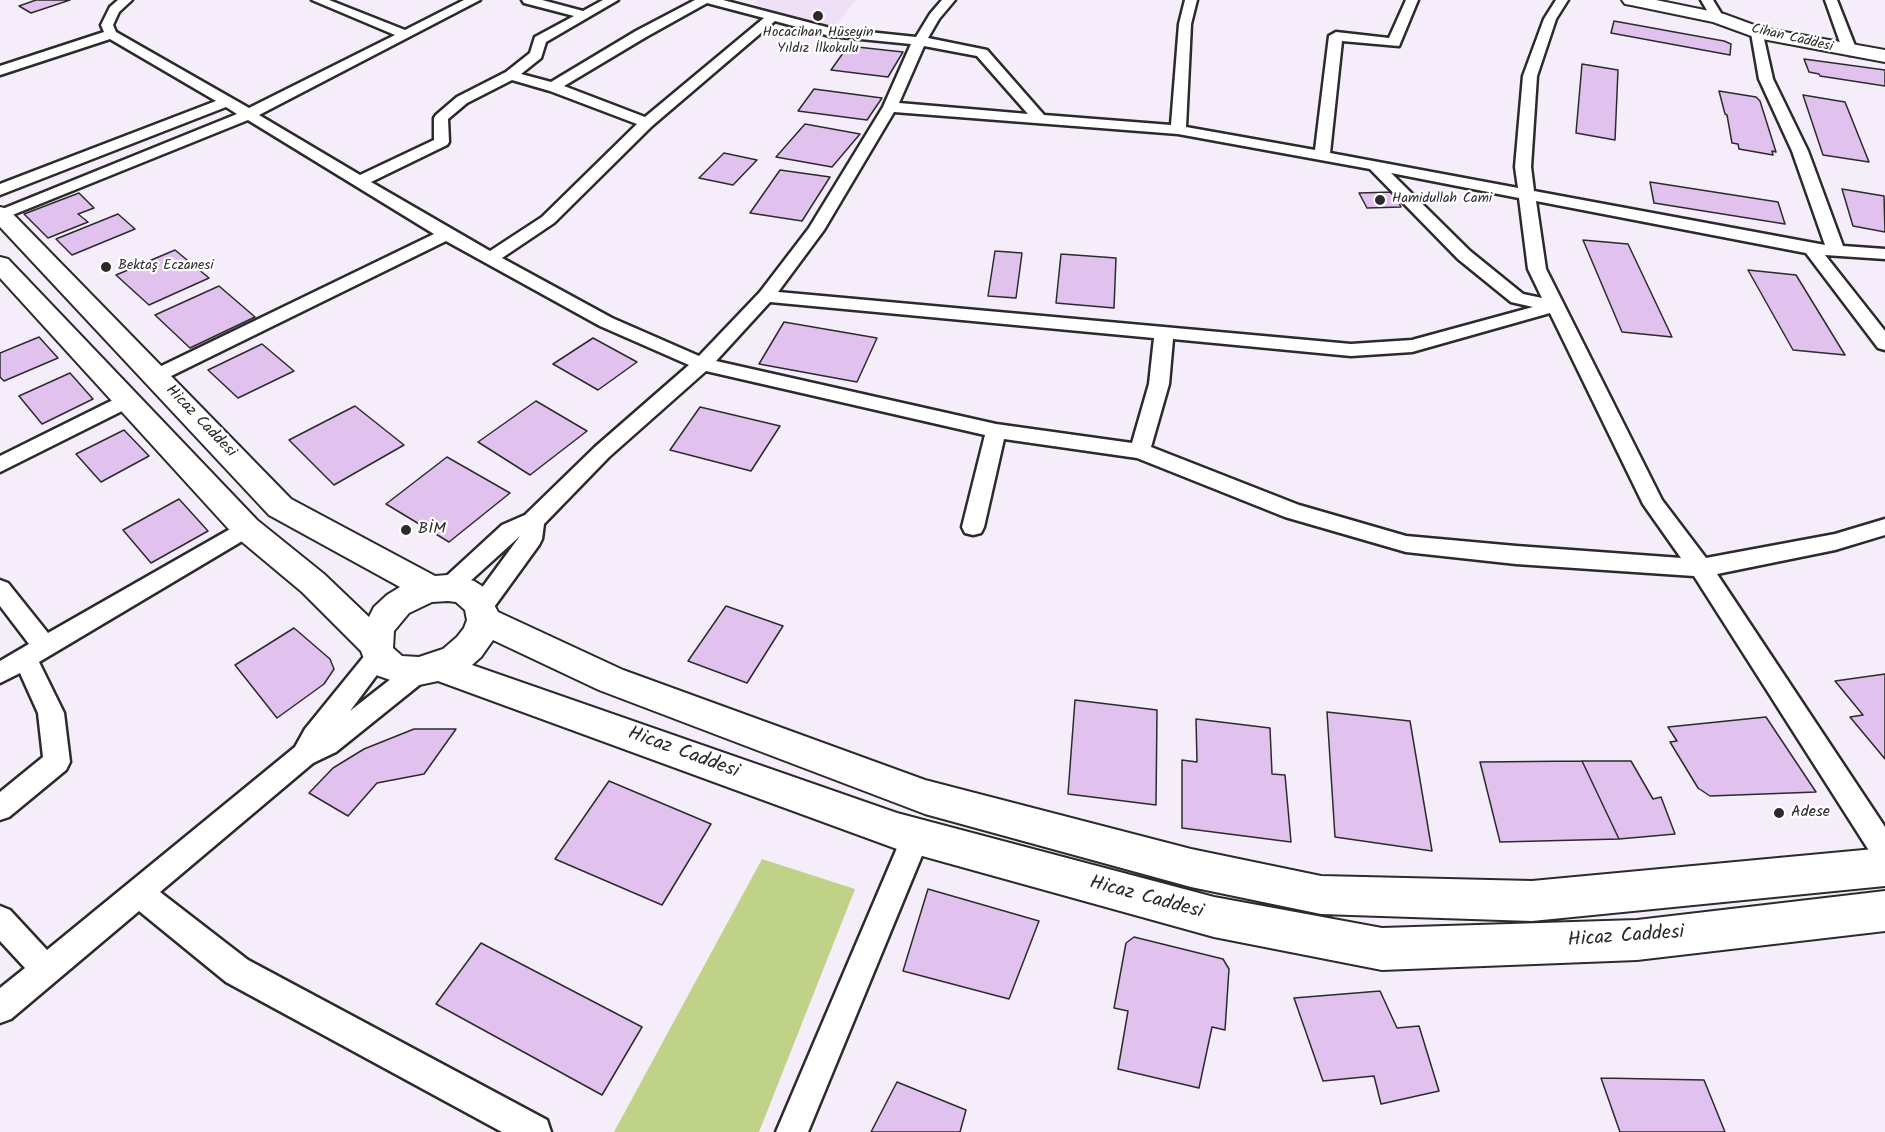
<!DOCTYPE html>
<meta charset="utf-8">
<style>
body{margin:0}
canvas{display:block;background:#f6edfa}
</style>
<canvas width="1885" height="1132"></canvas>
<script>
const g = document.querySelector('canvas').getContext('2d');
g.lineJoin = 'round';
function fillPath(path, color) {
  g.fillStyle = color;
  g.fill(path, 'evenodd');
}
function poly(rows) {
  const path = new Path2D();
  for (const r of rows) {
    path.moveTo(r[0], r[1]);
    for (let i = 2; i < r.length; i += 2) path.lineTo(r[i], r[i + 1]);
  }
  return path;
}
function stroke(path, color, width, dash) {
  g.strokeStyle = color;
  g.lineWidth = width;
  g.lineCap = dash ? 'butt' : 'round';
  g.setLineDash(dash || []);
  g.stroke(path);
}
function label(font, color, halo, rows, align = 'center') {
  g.font = font + ' Kalam,sans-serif';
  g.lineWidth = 4.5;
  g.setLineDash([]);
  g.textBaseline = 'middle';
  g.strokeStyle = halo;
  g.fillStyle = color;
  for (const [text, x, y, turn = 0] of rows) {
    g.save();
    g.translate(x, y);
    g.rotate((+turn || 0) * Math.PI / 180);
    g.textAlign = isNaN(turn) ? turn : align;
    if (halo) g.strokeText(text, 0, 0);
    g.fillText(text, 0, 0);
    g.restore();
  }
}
fillPath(poly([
 [758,0,856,0,834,29,753,4]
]), '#f0e0f7');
fillPath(poly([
 [762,859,855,889,759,1132,614,1132]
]), '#c0d287');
const building = poly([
 [36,0,70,0,31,13,19,6,36,0],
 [1614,21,1724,41,1731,44,1730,55,1611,33,1614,21],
 [848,46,903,52,888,77,831,70,848,46],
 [1804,59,1885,70,1885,86,1820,76,1819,74,1809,72,1804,59],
 [1582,64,1618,70,1615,140,1576,133,1582,64],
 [814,89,882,98,867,120,798,111,814,89],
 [1719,91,1756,97,1760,101,1776,152,1772,151,1773,155,1739,149,1738,144,1732,143,1727,115,1725,114,1719,91],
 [1803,95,1845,102,1869,162,1823,155,1803,95],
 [805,124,860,134,832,167,776,157,805,124],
 [724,153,757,160,733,185,699,178,724,153],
 [780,170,830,177,802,221,750,213,780,170],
 [1650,182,1778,202,1785,224,1654,203,1650,182],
 [1842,189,1884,196,1885,232,1853,226,1842,189],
 [1393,192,1401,207,1367,208,1359,193,1393,192],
 [79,193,94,208,78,214,88,222,48,238,24,214,79,193],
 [118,214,135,229,72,255,56,239,118,214],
 [1583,240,1628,244,1672,337,1622,332,1583,240],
 [175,250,209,278,149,305,116,275,175,250],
 [995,251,1022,253,1016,298,988,296,995,251],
 [1061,254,1116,258,1114,308,1056,303,1061,254],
 [1748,270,1796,275,1845,355,1793,350,1748,270],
 [219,286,255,317,190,348,155,315,219,286],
 [784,322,877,338,857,382,759,364,784,322],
 [39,337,58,358,4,381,0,377,0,353,39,337],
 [593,338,637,362,598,390,553,364,593,338],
 [262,344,294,371,238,398,208,370,262,344],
 [70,373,93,399,42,424,19,396,70,373],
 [536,401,587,431,530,475,478,442,536,401],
 [355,406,404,445,334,485,289,440,355,406],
 [700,407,780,426,751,471,670,450,700,407],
 [124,430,149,456,101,482,76,454,124,430],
 [447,457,510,493,449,542,386,504,447,457],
 [179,499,208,531,151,563,123,530,179,499],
 [726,606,783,626,747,683,688,661,726,606],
 [294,628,330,659,334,669,324,684,277,718,235,665,294,628],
 [1885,674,1885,759,1850,717,1863,715,1835,681,1885,674],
 [1075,700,1157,710,1156,805,1068,794,1075,700],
 [1327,712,1410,721,1432,851,1335,837,1327,712],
 [1766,717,1816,792,1710,796,1698,788,1670,742,1677,741,1668,727,1766,717],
 [1196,719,1270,728,1272,774,1285,775,1291,842,1182,828,1182,760,1197,762,1196,719],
 [414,729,456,729,424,774,377,783,348,816,309,793,333,768,364,749,414,729],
 [1582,761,1619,839,1500,842,1480,762,1582,761],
 [1582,761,1631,761,1653,799,1661,797,1675,834,1619,839,1582,761],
 [609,781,711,824,662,905,555,859,609,781],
 [928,889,1039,921,1009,999,903,971,928,889],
 [1134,937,1223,959,1229,969,1225,1030,1212,1027,1199,1088,1118,1069,1128,1011,1114,1008,1126,943,1134,937],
 [481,943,642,1027,602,1095,436,1004,481,943],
 [1380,991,1397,1028,1419,1026,1439,1091,1381,1104,1374,1076,1323,1081,1294,998,1380,991],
 [1601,1078,1704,1080,1725,1132,1620,1132,1601,1078],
 [897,1082,966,1110,960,1132,871,1132,897,1082]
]);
fillPath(building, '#e1c2ef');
stroke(building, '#2b2b2b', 1.5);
const street = poly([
 [118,0,132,0,119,12,113,25,116,32,249,108,395,35,312,0,329,0,405,30,464,0,480,0,259,115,360,175,434,140,434,118,436,115,457,97,506,72,530,53,535,37,574,16,524,3,522,0,542,0,583,11,603,0,618,0,546,42,541,58,521,74,551,82,636,31,695,0,723,0,830,28,916,37,930,14,942,0,955,0,939,19,928,38,987,50,1044,115,1171,125,1179,24,1185,0,1197,0,1191,24,1186,127,1315,150,1329,36,1336,32,1389,38,1406,0,1418,0,1399,46,1342,41,1330,153,1518,188,1515,167,1523,76,1544,19,1556,0,1568,0,1556,19,1537,76,1531,167,1534,191,1825,245,1792,151,1759,79,1751,33,1757,29,1762,30,1773,79,1808,151,1843,246,1885,249,1885,259,1825,255,1885,331,1885,350,1878,348,1806,253,1536,201,1546,269,1662,500,1706,558,1835,534,1885,519,1885,535,1835,550,1717,574,1885,827,1885,864,1875,860,1694,576,1516,564,1406,552,1285,517,1137,458,1004,439,984,527,981,533,973,535,965,533,962,527,985,435,706,371,609,457,544,524,542,539,539,545,489,614,481,616,473,614,469,607,473,600,520,536,456,594,448,597,440,594,437,588,440,582,502,525,525,515,595,447,689,365,600,326,446,241,163,380,156,382,149,380,146,376,149,372,434,234,248,120,0,220,0,210,237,114,226,107,0,195,0,184,216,101,110,39,0,75,0,66,104,32,101,25,110,7,118,0],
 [707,3,764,18,645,117,564,86,646,37,707,3],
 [775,21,830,36,911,44,883,107,809,228,760,292,699,356,612,318,502,258,554,223,652,126,775,21],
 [924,46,977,56,1028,114,899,103,924,46],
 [512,80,550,91,637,124,542,217,490,251,371,182,447,145,449,142,448,119,467,103,512,80],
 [894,112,1178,134,1370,169,1458,259,1511,302,1533,307,1412,340,1351,344,778,292,824,230,894,112],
 [1391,173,1519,198,1528,269,1542,298,1523,294,1470,251,1391,173],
 [770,302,1154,338,1149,384,1132,443,996,424,716,361,770,302],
 [1550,313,1643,504,1681,558,1516,546,1406,536,1299,505,1151,447,1169,384,1173,339,1351,356,1412,352,1550,313],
 [1701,0,1713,0,1724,18,1723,21,1713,21,1701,0],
 [1825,0,1837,0,1857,51,1855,54,1850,55,1843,51,1825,0],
 [127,393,134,395,137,400,134,405,0,472,0,456,127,393],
 [246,520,254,522,257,528,254,534,39,662,64,713,70,762,66,770,9,817,0,820,0,792,43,757,38,713,20,673,0,683,0,661,29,644,0,606,0,580,8,583,48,633,246,520],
 [379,646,388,649,391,656,350,711,410,664,419,661,428,664,431,671,428,678,336,752,313,763,160,892,248,960,547,1120,551,1132,502,1132,226,982,139,911,11,1019,0,1023,0,988,25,968,0,941,0,906,10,910,47,950,295,747,305,729,370,649,379,646],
 [916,823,926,827,930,836,808,1132,776,1132,906,827,916,823]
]);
const secondary = poly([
 [1622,0,1656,0,1724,14,1762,28,1885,50,1885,62,1757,38,1713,22,1631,5,1625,4,1622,0],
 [0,207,8,209,291,499,435,576,448,575,474,581,485,588,498,612,623,670,925,780,1191,849,1321,876,1532,881,1885,848,1885,886,1532,921,1321,914,1191,887,925,814,599,690,493,640,481,657,472,665,897,813,1214,897,1382,928,1637,920,1885,891,1885,931,1637,960,1382,970,1214,937,897,849,438,681,419,685,402,684,376,675,367,666,361,651,302,592,235,536,0,278,0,257,8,259,257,520,324,574,369,617,374,607,387,595,400,587,269,515,0,227,0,207],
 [448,601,456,602,465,610,467,620,464,628,457,637,443,649,419,657,402,656,393,648,394,631,409,613,432,602,448,601]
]);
stroke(street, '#2b2b2b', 5);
stroke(secondary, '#2b2b2b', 4);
fillPath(street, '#fff');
fillPath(secondary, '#fff');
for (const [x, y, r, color] of [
 [818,16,6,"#2b2b2b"],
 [1380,200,6,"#2b2b2b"],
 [106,267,6,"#2b2b2b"],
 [406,530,6,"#2b2b2b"],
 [1779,813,6,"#2b2b2b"]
]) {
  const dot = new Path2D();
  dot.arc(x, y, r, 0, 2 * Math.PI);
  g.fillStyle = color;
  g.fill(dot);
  stroke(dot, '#fff', 2);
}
label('14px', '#2b2b2b', '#fff', [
 ["Hocacihan Hüseyin",818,34,"center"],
 ["Yıldız İlkokulu",818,50,"center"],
 ["Hamidullah Cami",1392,200],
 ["Bektaş Eczanesi",118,267]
], 'left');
label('14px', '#2b2b2b', '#fff', [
 ["Cihan Caddesi",1792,39,13]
]);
label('16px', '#2b2b2b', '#fff', [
 ["Hicaz Caddesi",200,422,46]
]);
label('16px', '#2b2b2b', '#fff', [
 ["BİM",418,530],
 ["Adese",1791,813]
], 'left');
label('20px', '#2b2b2b', '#fff', [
 ["Hicaz Caddesi",683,754,20],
 ["Hicaz Caddesi",1146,899,15],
 ["Hicaz Caddesi",1626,938,-4]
]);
</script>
